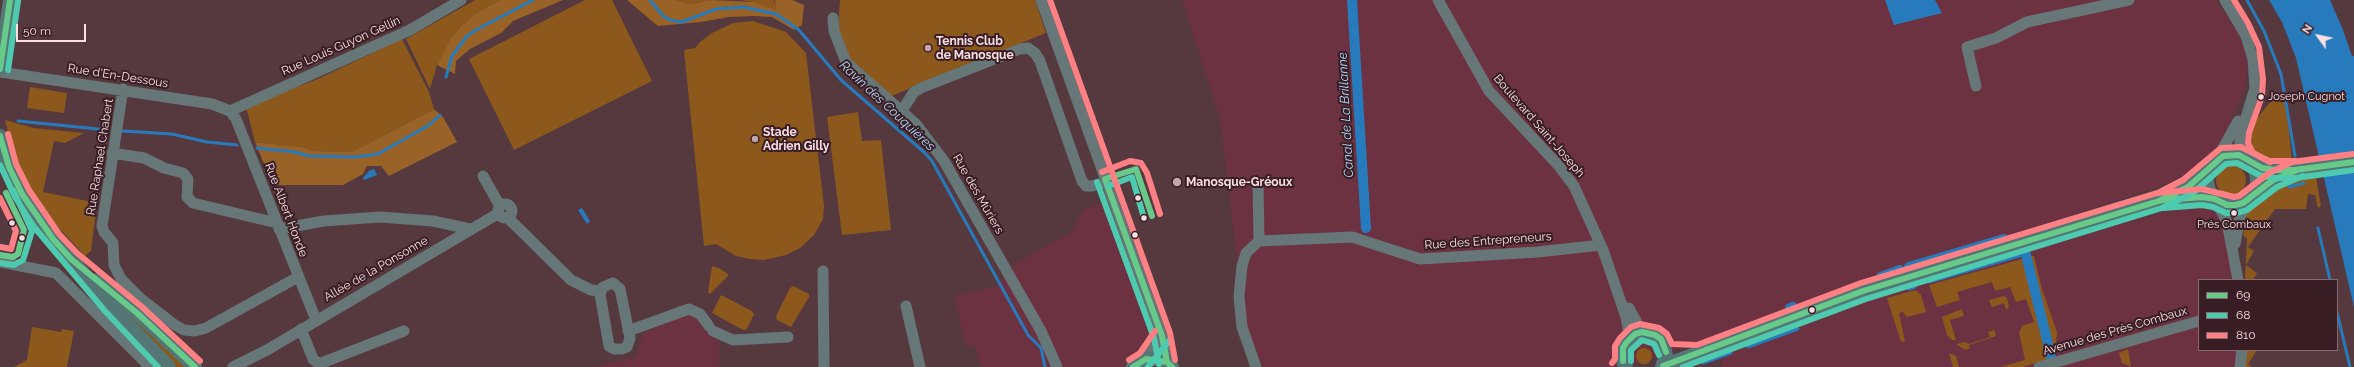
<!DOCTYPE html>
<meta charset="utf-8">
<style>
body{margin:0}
#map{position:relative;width:2354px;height:367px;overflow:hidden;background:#56393f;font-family:Raleway,sans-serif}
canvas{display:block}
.legend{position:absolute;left:2198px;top:279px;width:140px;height:72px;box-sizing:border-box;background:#381e24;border:1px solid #866b71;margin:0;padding:5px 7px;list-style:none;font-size:12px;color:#fbdfe4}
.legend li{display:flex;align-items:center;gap:8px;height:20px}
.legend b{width:20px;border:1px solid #866b71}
.north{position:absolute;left:2298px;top:16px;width:40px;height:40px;-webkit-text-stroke:3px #381e24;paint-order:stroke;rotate:303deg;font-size:11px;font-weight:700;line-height:16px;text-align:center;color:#fbdfe4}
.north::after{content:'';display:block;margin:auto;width:14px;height:18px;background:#fbdfe4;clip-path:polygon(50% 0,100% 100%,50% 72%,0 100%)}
.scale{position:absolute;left:16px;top:24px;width:70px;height:18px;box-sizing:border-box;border:2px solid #fbdfe4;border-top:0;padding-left:5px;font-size:12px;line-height:14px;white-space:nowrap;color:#fbdfe4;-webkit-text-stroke:3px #381e24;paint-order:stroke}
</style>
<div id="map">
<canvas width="2354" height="367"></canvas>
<ul class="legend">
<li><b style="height:5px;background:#68ca8a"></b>69</li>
<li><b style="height:5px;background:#4ecaae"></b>68</li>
<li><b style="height:5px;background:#ff8084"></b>810</li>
</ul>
<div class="north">N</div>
<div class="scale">50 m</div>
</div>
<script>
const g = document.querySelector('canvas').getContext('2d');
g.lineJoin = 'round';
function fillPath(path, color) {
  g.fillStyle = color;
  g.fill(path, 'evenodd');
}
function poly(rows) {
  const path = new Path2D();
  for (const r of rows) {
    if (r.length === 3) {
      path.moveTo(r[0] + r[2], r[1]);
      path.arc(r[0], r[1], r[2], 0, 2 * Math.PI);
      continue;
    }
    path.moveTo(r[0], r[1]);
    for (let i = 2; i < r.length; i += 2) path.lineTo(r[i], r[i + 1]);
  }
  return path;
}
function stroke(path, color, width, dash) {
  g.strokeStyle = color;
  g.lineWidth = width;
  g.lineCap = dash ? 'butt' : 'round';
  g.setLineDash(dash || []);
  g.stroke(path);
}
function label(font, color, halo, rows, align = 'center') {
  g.font = font + ' Raleway,sans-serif';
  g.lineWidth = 4;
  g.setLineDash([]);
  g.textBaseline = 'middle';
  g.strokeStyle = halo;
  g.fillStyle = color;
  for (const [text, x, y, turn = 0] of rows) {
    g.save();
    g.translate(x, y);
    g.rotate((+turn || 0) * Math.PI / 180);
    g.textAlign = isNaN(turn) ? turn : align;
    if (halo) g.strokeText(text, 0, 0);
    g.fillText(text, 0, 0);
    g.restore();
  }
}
fillPath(poly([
 [1182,0,2214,0,2218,3,2239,35,2248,61,2244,91,2221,143,2193,171,2166,184,1880,279,1625,367,1263,367,1245,327,1220,118],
 [1104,202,1154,331,1149,349,1125,367,981,367,975,345,966,347,954,296,997,286,1011,266,1073,231,1083,210],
 [2205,207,2218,215,2224,225,2238,280,2199,280,2199,350,2243,350,2240,367,1723,367,1719,354,1929,278,2163,212],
 [697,310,719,334,719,367,597,367,637,356,643,333]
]), '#6c3241');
fillPath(poly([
 [475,0,502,0,480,11,463,24,450,39,437,65,430,89,406,39],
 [585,0,612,0,652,81,514,150,469,59],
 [674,0,712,0,689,4],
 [740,0,774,0,777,11,754,2],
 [840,0,1035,0,1046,33,889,97,851,63,838,28],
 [753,21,786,32,806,53,824,206,823,219,814,235,800,248,786,255,764,260,750,259,736,256,716,244,704,246,684,50,695,48,700,42,712,33,733,23],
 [402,39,429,92,434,109,352,152,316,151,301,147,255,142,246,107,320,78],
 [30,87,67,93,64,113,27,108],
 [2286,97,2292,163,2273,165,2254,155,2248,147,2246,137,2249,128,2272,100],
 [858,112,862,141,881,140,891,230,842,235,827,117],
 [5,120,34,128,84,133,65,143,54,141,43,192,97,203,91,251,85,256,45,213,29,189,14,156],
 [2231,180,15],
 [2310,176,2316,178,2321,206,2318,208,2315,195,2308,194,2306,209,2275,209,2248,247,2254,251,2246,265,2257,273,2253,280,2247,280,2245,278,2247,239,2243,235,2246,215,2273,188,2286,181],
 [2034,256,2042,289,2057,332,2055,357,2023,367,2001,367,2025,360,2019,333,2022,326,2034,322,2026,299,2016,302,2010,287,1995,291,1992,282,1957,292,1960,300,1937,307,1929,285,2022,259,2037,308,2039,308,2027,257],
 [712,266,721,269,729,275,710,294,708,292],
 [793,286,809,294,809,297,791,327,777,320,776,316,790,288],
 [1916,290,1921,295,1926,312,1907,317,1902,311,1899,314,1905,341,1901,342,1887,298],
 [721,295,752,311,754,314,747,329,743,330,712,313],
 [2004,296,2007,298,2009,308,2006,309,2004,303,1992,307,1989,300],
 [1962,309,1964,316,1950,320,1956,340,1952,340,1947,335,1942,317],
 [110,311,164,367,156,367,105,315],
 [129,311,188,367,177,367,126,314],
 [32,327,61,332,62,329,74,331,67,367,14,367,27,360],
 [1994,330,1996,336,1969,345,1970,348,1965,350,1956,344,1965,342,1969,344,1990,337,1988,332],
 [1644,356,8],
 [2128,349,2131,367,2122,363,2119,353],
 [2247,350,2257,350,2248,364,2252,367,2244,367],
 [1949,353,1956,356,1959,367,1953,367]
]), '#8c581c');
fillPath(poly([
 [501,0,563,0,513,21,501,33,470,49,456,61,455,74,437,65,450,39,463,24,480,11],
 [627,0,675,0,689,4,712,0,754,2,776,10,775,0,792,0,804,5,802,25,794,30,772,17,753,16,729,17,701,22,658,26],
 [434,109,443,117,457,142,389,176,381,166,367,166,363,174,343,185,273,185,255,142,301,147,316,151,352,152]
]), '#996328');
fillPath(poly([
 [1885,0,1935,0,1942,13,1894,25],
 [2269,0,2330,0,2343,30,2352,56,2354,56,2354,307,2296,58,2282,22],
 [374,169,377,175,364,180,363,178,369,171],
 [582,208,590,221,587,224,578,210]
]), '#277bbc');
stroke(poly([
 [650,0,663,16,670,20,682,22,716,9,743,7,776,14,799,30,841,80,925,153,932,161,1028,335,1041,348,1045,367],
 [2247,0,2264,31,2281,74,2295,156],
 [446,77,452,56,467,36,476,30,533,0],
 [18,121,108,130],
 [123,131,172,134,207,142,237,145],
 [257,148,295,152,309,156,356,157,378,154,429,125,440,115],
 [2289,187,2304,183],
 [2318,228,2330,280],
 [1929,282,2026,254],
 [1909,289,1915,287],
 [2337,312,2350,367],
 [1748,347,1798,329],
 [1703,363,1731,353]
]), '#277bbc', 3);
stroke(poly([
 [1352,0,1366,228],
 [2025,251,2051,356],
 [1909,267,2004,239],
 [1881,277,1900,270],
 [1790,308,1793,307]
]), '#277bbc', 10);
stroke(poly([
 [1041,0,1162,336,1167,362],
 [1438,0,1489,91,1558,165,1574,186,1603,250,1626,317,1630,338],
 [2225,0,2246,36,2253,59,2255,88,2240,137,2240,145,2247,159],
 [833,18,834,31,846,62,916,124,944,161,1041,331,1057,367],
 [0,72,212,104,230,111,236,119,316,320],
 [1976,86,1967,47,1996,38,2027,22,2129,0],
 [123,89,102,226,104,232,113,243,114,265,121,279,140,298,175,325,184,330,195,331,206,328,298,277],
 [230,111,410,30,461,0],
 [901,112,914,92,921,88,1020,49,1028,48,1035,53,1040,61,1082,181,1086,186,1092,186,1106,182],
 [112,153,144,158,164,168,183,173,188,179,187,197,193,203,277,223],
 [2216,161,2238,121],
 [483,176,500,206],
 [2215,199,2227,222,2238,280],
 [505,211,7],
 [507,217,571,280,591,290,600,291],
 [279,229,324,221,380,217,433,221,470,229],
 [1259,241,1352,237,1420,259,1538,252,1601,245],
 [2235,244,2240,216,2250,198],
 [0,262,56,273,150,367],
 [823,271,824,367],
 [613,283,620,289,630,338,627,347,622,349,614,349,609,346,600,294,603,287,613,283],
 [906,306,920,367],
 [1629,308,1642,332],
 [301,329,313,359,319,364,404,331],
 [628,331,689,309,700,314,709,326],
 [713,331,733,340,788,337],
 [1146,359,1162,336],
 [233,367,267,350,499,213],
 [1256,367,1242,327,1239,296,1242,266,1246,253,1259,241,1258,182],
 [2039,367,2199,321],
 [2240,367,2242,350]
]), '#677777', 11);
stroke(poly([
 [0,69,10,0],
 [0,136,9,167,22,194,40,222,111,306,169,367],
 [2232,180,25],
 [2250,162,2262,168,2275,170,2295,170,2354,162],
 [2253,194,2273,180,2291,172],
 [2169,200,2189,197,2215,199],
 [98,280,137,313,195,367],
 [1663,366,1863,291,2159,201,2188,187,2209,169],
 [1133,367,1146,359,1155,359,1167,362,1172,367],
 [1626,367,1623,361,1623,348,1630,338,1642,332,1655,335,1664,345,1666,356,1662,367]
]), '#547674', 14);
stroke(poly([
 [0,69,10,0],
 [0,136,9,167,22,194,53,239,71,259,137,313,195,367],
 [1105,179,1162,336,1167,362],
 [1105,179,1136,169,1152,216],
 [2163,200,2202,197,2215,199,2227,205,2235,205,2243,203,2273,180,2300,169],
 [0,255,13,257,18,254,24,230,6,193],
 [1623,361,1623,348,1626,343,1635,334,1642,332,1655,335,1661,339,1666,352],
 [1663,366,1863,291,2159,201,2188,187,2223,156,2239,155,2262,168,2275,170,2295,170,2354,162],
 [1133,367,1146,359,1167,362,1172,367]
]), '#68ca8a', 6);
stroke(poly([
 [8,70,18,1],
 [0,165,15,197,34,227,105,311,158,367],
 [1097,182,1154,338,1159,364],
 [1108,186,1132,177,1144,218],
 [2164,208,2202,205,2213,207,2226,213,2237,213,2247,210,2277,187,2303,176],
 [0,263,14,265,23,260,32,231,13,190],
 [1631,361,1631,350,1642,340,1654,344,1659,355],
 [1148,367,1169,341],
 [1683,367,1866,299,2162,208,2193,193,2226,164,2237,163,2259,175,2274,178,2296,178,2354,170]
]), '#4ecaae', 6);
stroke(poly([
 [1050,0,1170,333,1175,360],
 [2234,0,2248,23,2259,47,2263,79,2262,96,2249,133,2248,143,2253,153,2270,162],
 [8,134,16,164,29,190,59,234,77,253,142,307,200,361],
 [1102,172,1130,161,1141,163,1147,173,1160,214],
 [2158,193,2183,180,2221,148,2241,147,2269,161,2302,161],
 [0,198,16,231,11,249,1,247],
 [1129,360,1140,353,1155,331],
 [1612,363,1615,359,1615,346,1620,338,1631,327,1640,324,1659,328,1667,334,1672,344,1697,345,1861,283,2157,193,2202,189,2234,197,2239,196,2269,173,2292,162,2353,154]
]), '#ff8084', 6);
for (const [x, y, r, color] of [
 [928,48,4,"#c1a5aa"],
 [2261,97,3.5,"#fbdfe4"],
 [755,139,4,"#c1a5aa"],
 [1177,182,5,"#c1a5aa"],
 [1138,198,3.5,"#fbdfe4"],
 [2234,213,3.5,"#fbdfe4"],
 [1144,218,3.5,"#fbdfe4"],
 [12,223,3.5,"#fbdfe4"],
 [1135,235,3.5,"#fbdfe4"],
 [22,238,3.5,"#fbdfe4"],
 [1812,310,3.5,"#fbdfe4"]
]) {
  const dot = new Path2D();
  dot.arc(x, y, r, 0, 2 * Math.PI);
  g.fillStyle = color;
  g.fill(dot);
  stroke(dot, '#381e24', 1.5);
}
label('11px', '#fbdfe4', '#381e24', [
 ["Joseph Cugnot",2268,97],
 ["Prés Combaux",2234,225,"center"]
], 'left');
label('bold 12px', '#fbdfe4', '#381e24', [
 ["Tennis Club",936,41],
 ["de Manosque",936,55],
 ["Stade",763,132],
 ["Adrien Gilly",763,146],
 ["Manosque-Gréoux",1186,182]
], 'left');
label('12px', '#fbdfe4', '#381e24', [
 ["Rue Louis Guyon Gellin",341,46,-24],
 ["Rue d'En-Dessous",118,76,9],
 ["Boulevard Saint-Joseph",1539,126,49],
 ["Rue Raphael Chabert",100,157,-81],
 ["Rue des Mûriers",978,194,60],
 ["Rue Albert Honde",286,210,69],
 ["Rue des Entrepreneurs",1488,241,-4],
 ["Allée de la Ponsonne",376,269,-30],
 ["Avenue des Près Combaux",2115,331,-16]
]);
label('italic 13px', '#b0d8fd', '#381e24', [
 ["Ravin des Couquiéres",887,106,43],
 ["Canal de La Brillanne",1346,115,-93]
]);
</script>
